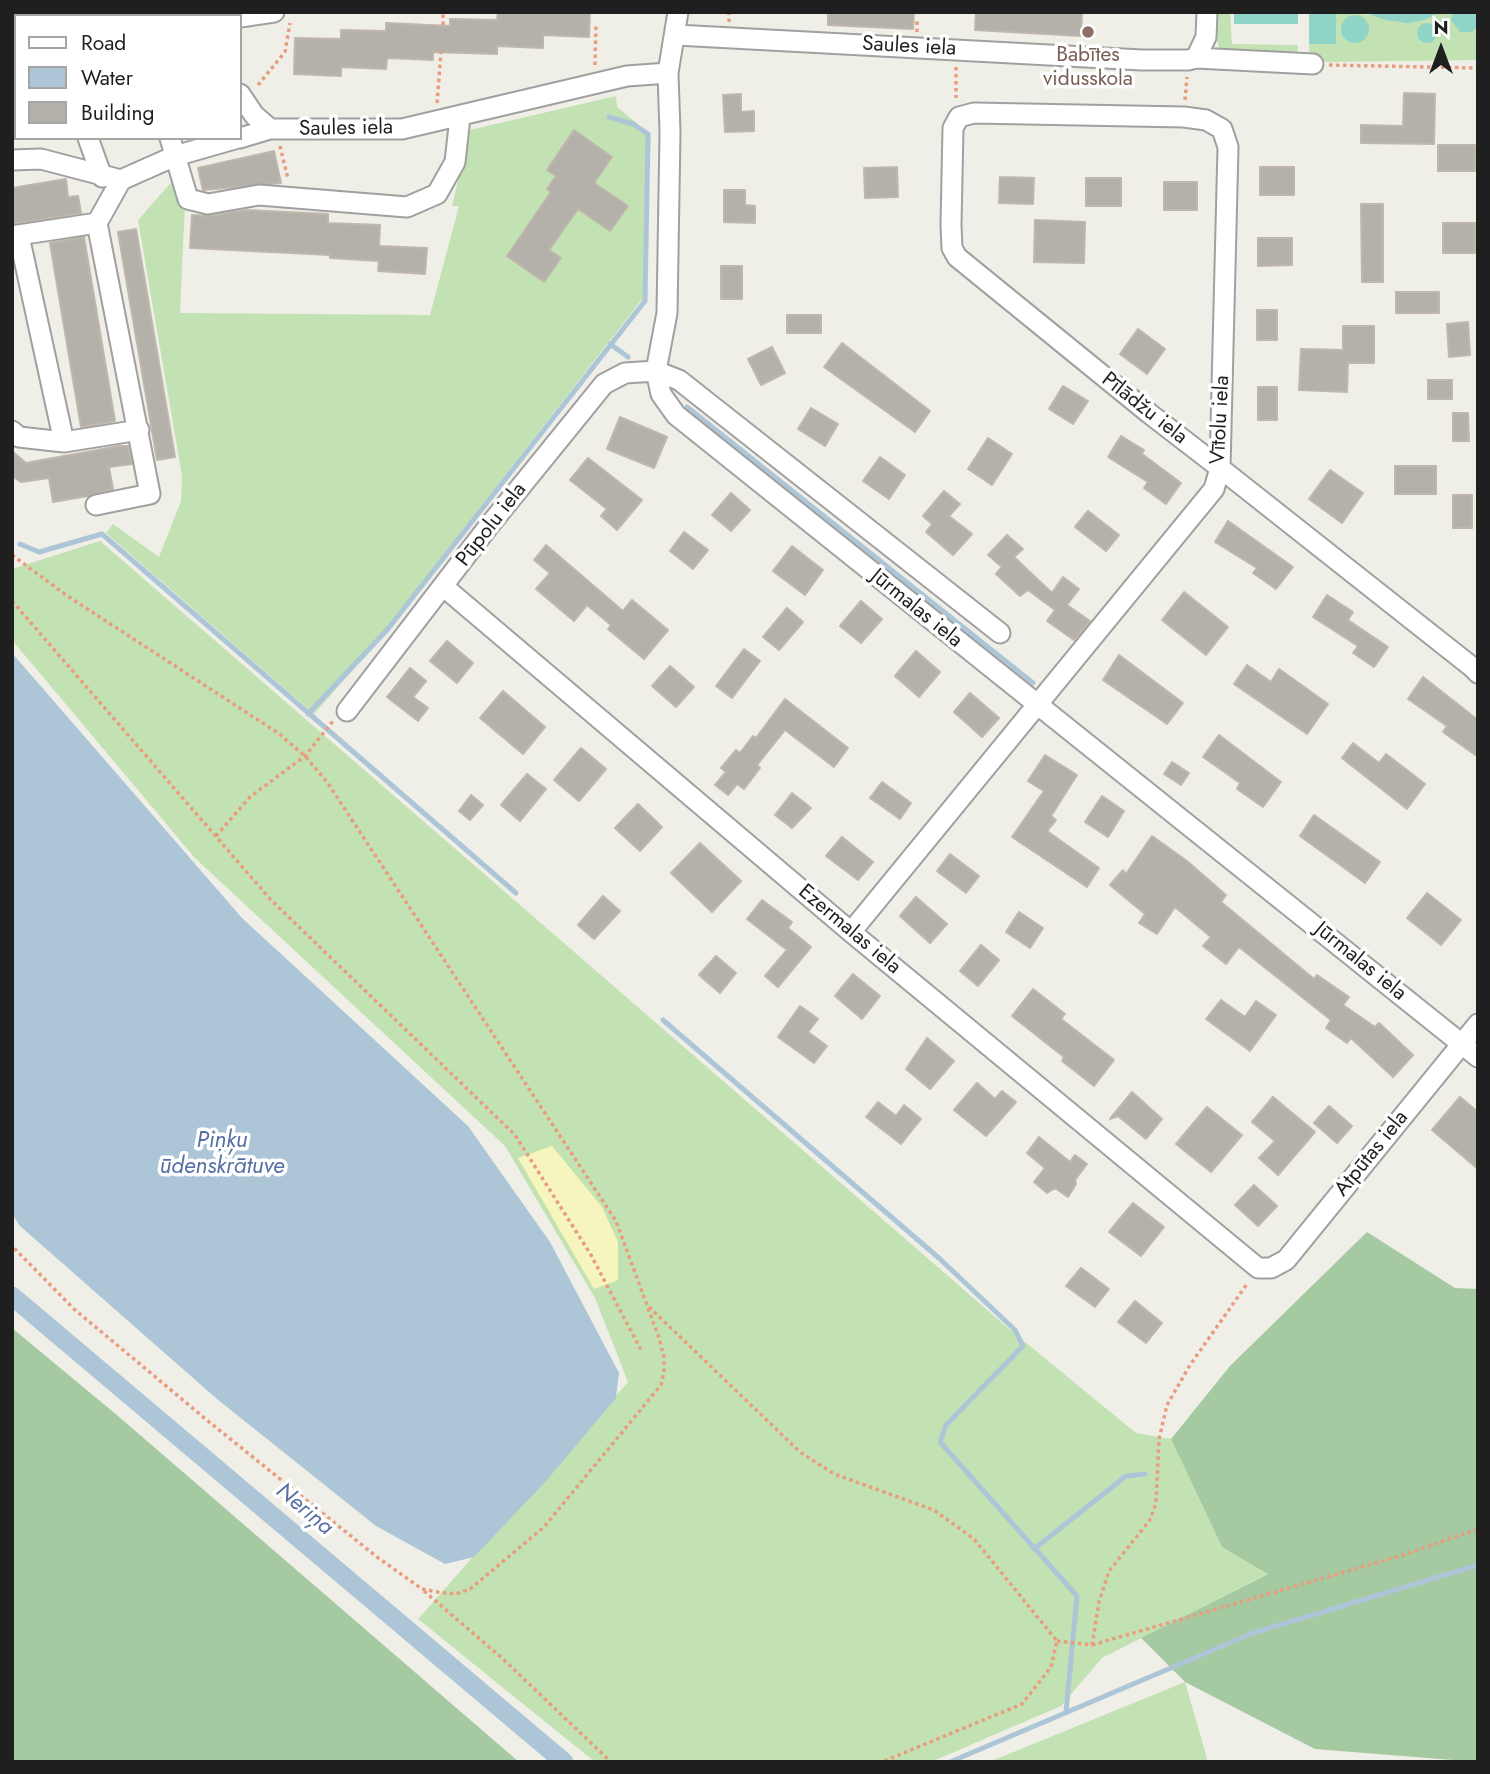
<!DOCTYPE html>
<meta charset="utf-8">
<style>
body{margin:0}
#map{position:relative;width:1490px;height:1774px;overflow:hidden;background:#efeee7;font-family:Jost,sans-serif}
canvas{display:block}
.frame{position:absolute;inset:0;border:14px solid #1f1f1f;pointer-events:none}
.legend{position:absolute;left:14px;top:14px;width:228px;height:126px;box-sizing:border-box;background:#fff;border:2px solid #a5a5a5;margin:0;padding:9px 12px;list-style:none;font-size:21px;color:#1f1f1f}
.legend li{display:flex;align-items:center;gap:14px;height:35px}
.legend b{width:35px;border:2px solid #a5a5a5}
.north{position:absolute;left:1406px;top:14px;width:70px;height:70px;-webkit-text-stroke:5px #fff;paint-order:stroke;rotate:0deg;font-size:19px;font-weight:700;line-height:28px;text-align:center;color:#1f1f1f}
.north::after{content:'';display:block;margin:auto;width:24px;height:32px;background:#1f1f1f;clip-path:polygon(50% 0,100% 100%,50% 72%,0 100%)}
</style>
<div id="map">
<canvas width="1490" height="1774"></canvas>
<div class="frame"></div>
<ul class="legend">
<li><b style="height:9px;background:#fff"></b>Road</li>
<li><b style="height:19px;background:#adc6d7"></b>Water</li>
<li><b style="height:19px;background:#b4b0aa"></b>Building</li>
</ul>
<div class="north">N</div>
</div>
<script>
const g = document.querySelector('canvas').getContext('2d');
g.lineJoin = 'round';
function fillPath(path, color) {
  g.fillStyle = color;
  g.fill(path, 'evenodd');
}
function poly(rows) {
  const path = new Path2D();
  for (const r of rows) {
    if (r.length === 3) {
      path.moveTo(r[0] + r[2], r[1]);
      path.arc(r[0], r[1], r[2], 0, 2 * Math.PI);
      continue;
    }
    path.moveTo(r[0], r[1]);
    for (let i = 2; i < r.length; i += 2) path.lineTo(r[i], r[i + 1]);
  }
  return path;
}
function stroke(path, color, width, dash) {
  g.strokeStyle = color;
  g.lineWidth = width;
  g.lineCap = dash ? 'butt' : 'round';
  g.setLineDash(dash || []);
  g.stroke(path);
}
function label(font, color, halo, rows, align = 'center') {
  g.font = font + ' Jost,sans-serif';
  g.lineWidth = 7;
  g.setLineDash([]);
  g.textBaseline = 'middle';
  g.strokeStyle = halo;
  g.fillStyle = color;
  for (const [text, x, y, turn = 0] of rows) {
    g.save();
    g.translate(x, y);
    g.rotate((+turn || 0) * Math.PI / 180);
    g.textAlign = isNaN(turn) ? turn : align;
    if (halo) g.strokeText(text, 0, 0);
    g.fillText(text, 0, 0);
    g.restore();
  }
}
fillPath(poly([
 [1214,12,1230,12,1232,44,1298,45,1297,56,1221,53,1217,41,1213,40],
 [1336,12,1425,20,1441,12,1478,12,1478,60,1318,62,1310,59,1309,44,1336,44],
 [616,96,617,107,645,130,651,140,643,298,359,663,314,714,106,533,113,524,159,557,181,501,182,476,138,220,175,178,185,203,180,313,430,315,459,206,452,206,470,130],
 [100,541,1008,1328,1136,1433,1171,1439,1222,1547,1269,1573,1102,1658,1061,1706,931,1762,595,1762,418,1619,628,1382,595,1298,505,1146,195,858,12,640,12,569],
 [1185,1682,1208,1762,989,1762]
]), '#c2e2b3');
fillPath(poly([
 [1367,1232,1455,1288,1478,1289,1478,1762,1315,1749,1185,1682,1141,1638,1268,1574,1222,1547,1171,1439,1230,1366],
 [12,1328,118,1416,519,1762,12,1762]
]), '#a5c9a1');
fillPath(poly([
 [552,1146,602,1207,618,1242,618,1280,594,1289,518,1158]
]), '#f6f5be');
fillPath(poly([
 [1234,12,1298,12,1298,24,1234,24],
 [1309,12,1336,12,1336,44,1309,44],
 [1364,12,1441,12,1425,20,1407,23,1385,20],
 [1453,12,1478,12,1478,25,1472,32,1460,32,1451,20],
 [1355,29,14],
 [1427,33,10]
]), '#8fd4c6');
fillPath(poly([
 [12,653,242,918,468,1126,550,1242,619,1373,616,1398,546,1481,474,1557,445,1564,376,1526,217,1399,20,1226,12,1214]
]), '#adc6d7');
stroke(poly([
 [610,344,628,357],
 [687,407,1033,683],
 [20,544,39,552,102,534,516,893],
 [308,714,387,630,645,301,648,134,633,124,609,117],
 [663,1020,940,1259,1015,1330,1023,1346,946,1425,940,1442,1077,1596,1066,1712],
 [1034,1549,1126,1476,1145,1474],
 [950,1762,1253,1633,1478,1565]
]), '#adc6d7', 5);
stroke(poly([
 [12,1296,564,1762]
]), '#adc6d7', 19);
const building = poly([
 [498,12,590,12,589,37,543,35,543,48,497,46,497,54,433,52,433,60,387,58,386,69,341,67,341,76,294,74,295,38,341,39,341,30,386,31,386,23,450,26,450,19,497,20,498,12],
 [828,12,914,12,913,29,828,25,828,12],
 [976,12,1082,12,1081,36,975,30,976,12],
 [1404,93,1435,94,1434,144,1361,143,1361,125,1403,126,1404,93],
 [741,94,741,112,754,111,754,131,725,132,723,95,741,94],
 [574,130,612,157,594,183,628,206,610,231,578,209,549,250,561,258,544,282,507,256,551,192,547,189,556,176,547,170,574,130],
 [1438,145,1475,145,1475,171,1438,171,1438,145],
 [274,151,281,183,203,190,198,168,274,151],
 [897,167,898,197,865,198,864,168,897,167],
 [1260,167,1294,167,1294,195,1260,195,1260,167],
 [1000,177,1034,178,1033,204,999,203,1000,177],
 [1086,178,1121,178,1121,206,1086,206,1086,178],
 [66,179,68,197,78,196,81,213,12,224,12,188,66,179],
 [1164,182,1197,182,1197,210,1164,210,1164,182],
 [724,190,745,190,745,205,755,206,755,223,724,222,724,190],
 [1361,204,1383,204,1383,282,1362,282,1361,204],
 [246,210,328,214,328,223,380,225,379,246,427,248,425,274,378,271,379,261,330,258,330,255,190,248,192,215,209,216,246,210],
 [1035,220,1085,222,1084,263,1034,262,1035,220],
 [1443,223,1475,223,1475,253,1443,253,1443,223],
 [136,229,175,457,157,460,118,232,136,229],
 [84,237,115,421,81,427,50,243,84,237],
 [1258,238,1292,238,1292,265,1258,266,1258,238],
 [721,266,742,266,742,299,721,299,721,266],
 [1396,292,1439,292,1439,313,1396,313,1396,292],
 [1257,310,1277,310,1277,340,1257,340,1257,310],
 [787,315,821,315,821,333,787,333,787,315],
 [1468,322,1470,355,1449,357,1447,324,1468,322],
 [1343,326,1374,326,1374,363,1348,363,1347,392,1299,390,1301,349,1343,350,1343,326],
 [1138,329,1165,349,1147,374,1120,354,1138,329],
 [842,343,930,411,915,432,824,367,842,343],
 [772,347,785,373,761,385,748,359,772,347],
 [1428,380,1452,380,1452,399,1428,399,1428,380],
 [1063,386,1088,401,1073,424,1049,409,1063,386],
 [1258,387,1277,387,1277,420,1258,420,1258,387],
 [811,408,838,424,825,446,798,429,811,408],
 [1453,413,1468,413,1469,441,1453,441,1453,413],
 [620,417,667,437,654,468,607,449,620,417],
 [1121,436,1144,450,1142,454,1181,483,1166,504,1144,488,1148,482,1108,457,1121,436],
 [988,438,1012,454,992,485,968,469,988,438],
 [119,446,128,446,132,464,109,467,113,489,88,496,53,502,49,478,21,482,12,476,12,451,26,463,119,446],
 [880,457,905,475,889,499,863,481,880,457],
 [588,458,642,500,617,530,601,516,607,509,570,480,588,458],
 [1395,466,1436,466,1436,494,1395,494,1395,466],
 [1330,470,1363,493,1342,523,1309,499,1330,470],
 [944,491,960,504,949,516,972,534,953,555,926,532,932,524,923,516,944,491],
 [731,493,750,510,731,531,712,515,731,493],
 [1453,495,1472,495,1472,528,1453,528,1453,495],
 [1088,511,1119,535,1106,551,1075,527,1088,511],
 [1228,521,1293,567,1276,589,1253,573,1257,568,1215,542,1228,521],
 [684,532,708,550,693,569,670,551,684,532],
 [1007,535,1023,549,1014,557,1052,593,1063,577,1079,589,1067,605,1090,621,1074,640,1047,621,1055,610,1028,590,1020,596,996,574,1002,567,988,555,1007,535],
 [546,545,623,611,632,600,668,630,644,659,608,629,611,625,587,605,574,621,536,589,550,573,534,560,546,545],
 [792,546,823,570,805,595,773,571,792,546],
 [1184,592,1228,627,1206,655,1162,620,1184,592],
 [1327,595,1353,612,1348,620,1388,647,1374,667,1353,653,1358,646,1313,617,1327,595],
 [861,601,882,619,861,643,840,626,861,601],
 [787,608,803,622,779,650,763,637,787,608],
 [447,641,473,663,457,683,430,661,447,641],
 [744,649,760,661,732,698,716,686,744,649],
 [916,651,940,672,919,697,895,676,916,651],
 [1119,655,1183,703,1167,724,1103,680,1119,655],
 [1247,665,1271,682,1279,669,1328,704,1307,734,1234,684,1247,665],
 [670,666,694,687,676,707,652,686,670,666],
 [410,668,426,681,413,697,428,708,418,721,387,697,410,668],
 [1423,677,1478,720,1478,757,1443,732,1447,726,1408,699,1423,677],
 [503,691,545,727,523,754,480,718,503,691],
 [970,693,999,718,982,737,954,712,970,693],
 [785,699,848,748,834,767,785,730,757,765,760,768,744,789,737,784,728,795,715,785,726,772,721,768,736,750,740,753,753,736,756,738,785,699],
 [1219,735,1281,782,1263,807,1237,789,1240,783,1203,757,1219,735],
 [1353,743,1379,763,1386,754,1425,784,1407,809,1342,758,1353,743],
 [581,748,606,769,579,801,554,780,581,748],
 [1045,755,1077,775,1051,816,1056,820,1047,831,1099,868,1087,887,1012,837,1044,791,1028,781,1045,755],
 [1172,762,1189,773,1181,785,1164,774,1172,762],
 [527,774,546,789,520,821,501,805,527,774],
 [882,782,911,803,900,819,870,798,882,782],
 [792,793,811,808,792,828,775,815,792,793],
 [471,795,483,805,470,820,459,811,471,795],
 [1102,796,1124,811,1108,837,1085,822,1102,796],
 [638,804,662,827,640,851,615,828,638,804],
 [1314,815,1380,862,1365,883,1300,836,1314,815],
 [1152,836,1187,861,1226,895,1221,902,1314,979,1317,975,1349,997,1343,1005,1375,1027,1379,1023,1413,1055,1393,1077,1351,1038,1347,1043,1326,1028,1331,1020,1239,947,1226,964,1203,946,1211,937,1175,907,1157,934,1139,923,1145,914,1110,885,1123,870,1126,874,1152,836],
 [842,837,873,862,858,880,826,856,842,837],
 [700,843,741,881,712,912,671,873,700,843],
 [950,854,979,876,966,893,937,871,950,854],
 [1427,893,1461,920,1441,945,1407,918,1427,893],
 [603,896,620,911,594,939,578,925,603,896],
 [916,897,947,924,930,943,900,916,916,897],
 [762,900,792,922,788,928,811,947,778,987,765,976,787,950,747,919,762,900],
 [1019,912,1043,928,1030,948,1006,932,1019,912],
 [981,945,999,960,978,986,960,971,981,945],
 [716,956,736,973,720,993,699,975,716,956],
 [853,974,880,996,862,1019,835,996,853,974],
 [1033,989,1065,1014,1061,1019,1114,1060,1094,1086,1062,1061,1064,1057,1012,1016,1033,989],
 [1221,1000,1245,1017,1256,1001,1276,1015,1250,1051,1206,1019,1221,1000],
 [800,1006,818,1019,808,1032,827,1046,814,1063,778,1037,800,1006],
 [927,1038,954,1061,930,1089,906,1069,927,1038],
 [977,1083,995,1099,1002,1091,1016,1102,986,1136,954,1110,977,1083],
 [1132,1092,1162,1119,1146,1139,1118,1116,1110,1119,1132,1092],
 [1273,1097,1315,1132,1278,1175,1259,1158,1275,1141,1252,1122,1273,1097],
 [1460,1097,1478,1112,1478,1169,1432,1130,1460,1097],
 [878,1102,896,1116,904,1105,921,1119,901,1144,866,1117,878,1102],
 [1329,1106,1352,1126,1337,1143,1314,1123,1329,1106],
 [1207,1107,1242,1135,1211,1172,1176,1144,1207,1107],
 [1039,1137,1070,1162,1075,1155,1087,1164,1075,1180,1076,1184,1068,1197,1055,1188,1047,1193,1034,1182,1045,1168,1027,1153,1039,1137],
 [1254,1185,1277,1206,1258,1226,1235,1205,1254,1185],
 [1133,1203,1164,1227,1141,1256,1109,1232,1133,1203],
 [1081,1268,1109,1289,1095,1307,1066,1286,1081,1268],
 [1135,1301,1162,1323,1146,1343,1118,1322,1135,1301]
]);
fillPath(building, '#b4b0aa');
stroke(building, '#bfb7ab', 2);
const minor = poly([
 [40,12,41,16],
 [128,12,129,16],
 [208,12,209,16],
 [678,12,668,73,670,132,667,313,656,371,661,394,676,415,1478,1057],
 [240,17,274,12],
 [676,35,1142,60,1188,60,1196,58,1206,37,1207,12],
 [1196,58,1313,64],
 [240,94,254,115,270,129],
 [88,138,102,177],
 [170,138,188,199,208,204,259,195,407,207,437,194,455,162,460,117],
 [240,138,270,129,402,129,627,76,668,73],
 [12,160,41,159,121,180],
 [12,236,97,223],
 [19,236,64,442],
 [12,431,19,437,64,442,139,430],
 [96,505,150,494,97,223,121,180,175,156,238,138],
 [444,587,851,932,1258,1268,1271,1268,1286,1260,1478,1024],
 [347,711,488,527,604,384,625,373,656,371,679,380,1000,633],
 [851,932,1214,489,1220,468,1228,147,1222,129,1206,120,1184,117,974,113,959,117,953,128,951,225,952,248,957,257,1150,414,1220,468,1472,667,1478,673]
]);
stroke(minor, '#a0a0a0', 23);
stroke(poly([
 [729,22,729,12],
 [443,25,443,12],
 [917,32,917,21],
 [595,65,596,23],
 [1329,65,1478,68],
 [956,67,956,98],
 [258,85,285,52,290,23],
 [1185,100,1187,77],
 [437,103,441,52],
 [280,146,288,179],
 [12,555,66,595,278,733,305,756,327,782,616,1221,658,1335,664,1357,664,1371,661,1385,544,1527,470,1589,456,1594,438,1592,422,1589,377,1557,208,1421,74,1309,12,1246],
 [12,601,271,900,515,1135,591,1255,642,1352],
 [216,836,250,797,305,756,333,721],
 [649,1307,800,1452,834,1474,934,1510,974,1539,1057,1641,1051,1667,1022,1704,882,1762],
 [424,1591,503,1659,611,1762],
 [1057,1641,1092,1645,1099,1602,1109,1571,1150,1520,1156,1503,1159,1439,1167,1405,1190,1365,1247,1284],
 [1092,1645,1403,1555,1478,1529]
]), '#e99d7e', 3.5, [3.5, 3.5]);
stroke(minor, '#fff', 19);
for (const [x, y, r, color] of [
 [1088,32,7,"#8d6e63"]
]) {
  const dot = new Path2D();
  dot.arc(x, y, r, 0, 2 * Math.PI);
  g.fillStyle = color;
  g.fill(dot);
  stroke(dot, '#fff', 2.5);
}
label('21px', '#1f1f1f', '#fff', [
 ["Saules iela",909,47,3],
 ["Saules iela",346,129,-1],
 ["Pīlādžu iela",1144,409,38],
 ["Vītolu iela",1221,420,-87],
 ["Pūpolu iela",492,525,-52],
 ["Jūrmalas iela",916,609,39],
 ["Ezermalas iela",849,930,40],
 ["Jūrmalas iela",1360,962,39],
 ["Atpūtas iela",1372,1154,-51]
]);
label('21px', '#785e54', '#fff', [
 ["Babītes",1088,56],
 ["vidusskola",1088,80]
]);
label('italic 23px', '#576fa4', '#fff', [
 ["Piņķu",222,1141],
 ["ūdenskrātuve",222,1167],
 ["Neriņa",304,1510,40]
]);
</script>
